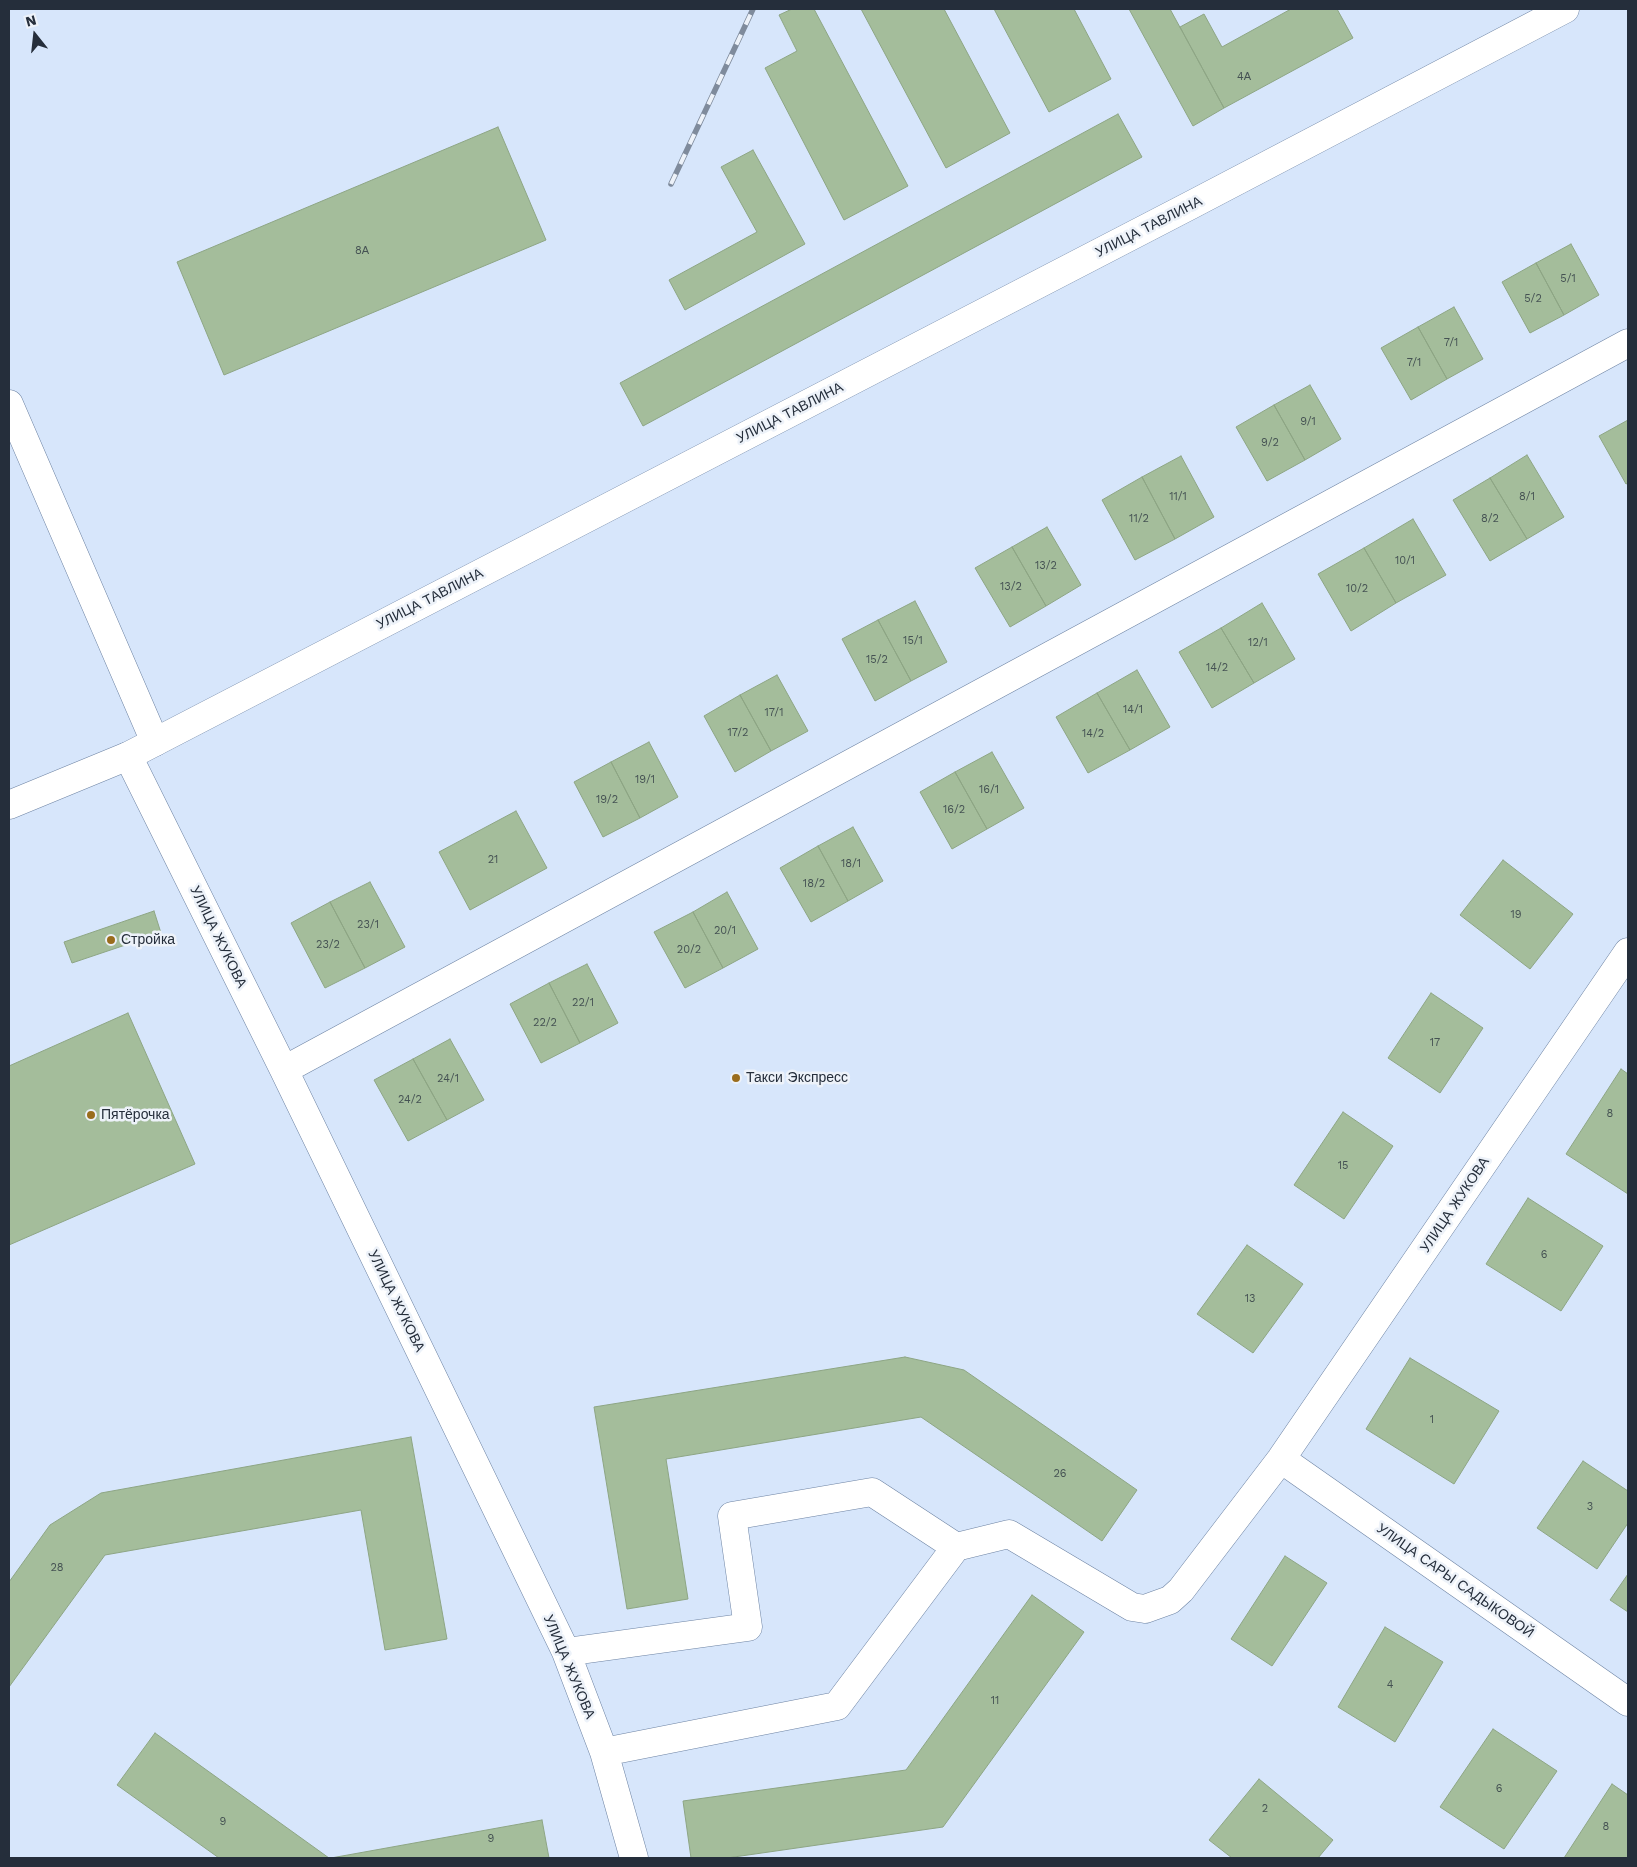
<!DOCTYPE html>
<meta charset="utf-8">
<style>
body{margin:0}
#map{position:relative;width:1637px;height:1867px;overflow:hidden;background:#d7e6fb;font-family:"Work Sans",sans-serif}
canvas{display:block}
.frame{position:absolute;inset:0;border:10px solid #252e3b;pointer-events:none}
.north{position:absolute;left:10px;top:10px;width:50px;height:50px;-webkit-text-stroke:4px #edf2f9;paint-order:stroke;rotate:344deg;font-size:14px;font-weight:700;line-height:20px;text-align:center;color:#252e3b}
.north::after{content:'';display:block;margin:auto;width:18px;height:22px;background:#252e3b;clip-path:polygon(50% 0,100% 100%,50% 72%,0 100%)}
</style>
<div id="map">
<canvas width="1637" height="1867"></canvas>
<div class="frame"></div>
<div class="north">N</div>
</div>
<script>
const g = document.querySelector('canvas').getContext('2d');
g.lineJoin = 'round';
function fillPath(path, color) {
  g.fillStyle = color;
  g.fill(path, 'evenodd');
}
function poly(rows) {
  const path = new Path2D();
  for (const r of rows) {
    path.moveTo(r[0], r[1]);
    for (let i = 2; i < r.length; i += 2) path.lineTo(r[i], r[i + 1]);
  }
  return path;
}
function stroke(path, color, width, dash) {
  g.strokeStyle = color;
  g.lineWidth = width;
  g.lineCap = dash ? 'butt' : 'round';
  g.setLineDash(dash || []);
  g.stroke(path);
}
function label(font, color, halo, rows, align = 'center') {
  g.font = font + ' "Work Sans",sans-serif';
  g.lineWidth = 5;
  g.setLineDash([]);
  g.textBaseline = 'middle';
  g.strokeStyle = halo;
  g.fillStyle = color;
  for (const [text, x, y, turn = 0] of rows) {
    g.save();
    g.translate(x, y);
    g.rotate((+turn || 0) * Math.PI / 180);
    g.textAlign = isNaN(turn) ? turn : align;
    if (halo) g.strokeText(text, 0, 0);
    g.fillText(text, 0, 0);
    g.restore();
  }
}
const building = poly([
 [792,9,814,9,908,186,844,220,765,68,797,51,779,15,792,9],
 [861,9,944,9,1010,133,946,168,861,9],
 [994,9,1074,9,1111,79,1049,112,994,9],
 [1129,9,1170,9,1224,108,1193,126,1129,9],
 [1291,9,1337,9,1353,38,1224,108,1180,27,1204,14,1222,47,1291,9],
 [1118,114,1142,157,643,426,620,383,1118,114],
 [498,127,546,240,224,375,177,262,498,127],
 [753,150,805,244,685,310,669,280,757,232,721,167,753,150],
 [1571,244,1599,295,1564,315,1536,263,1571,244],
 [1536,263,1564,315,1530,333,1502,282,1536,263],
 [1454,307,1483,359,1447,379,1418,327,1454,307],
 [1418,327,1447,379,1411,400,1381,348,1418,327],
 [1310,385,1341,439,1305,460,1274,405,1310,385],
 [1274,405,1305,460,1267,481,1236,427,1274,405],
 [1628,420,1628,483,1626,484,1599,436,1628,420],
 [1527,455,1564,517,1527,539,1490,478,1527,455],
 [1181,456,1214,517,1175,539,1142,477,1181,456],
 [1142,477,1175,539,1135,560,1102,500,1142,477],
 [1490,478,1527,539,1490,561,1453,500,1490,478],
 [1413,519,1446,575,1396,603,1364,548,1413,519],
 [1047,527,1081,585,1046,606,1012,547,1047,527],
 [1012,547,1046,606,1010,627,975,568,1012,547],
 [1364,548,1396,603,1351,631,1318,574,1364,548],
 [915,601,947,662,911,681,878,620,915,601],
 [1262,603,1295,659,1254,683,1221,628,1262,603],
 [878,620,911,681,875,701,842,639,878,620],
 [1221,628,1254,683,1212,708,1179,652,1221,628],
 [1137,670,1170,727,1130,750,1097,693,1137,670],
 [777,675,808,731,771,751,740,695,777,675],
 [1097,693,1130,750,1088,773,1056,717,1097,693],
 [740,695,771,751,735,772,704,716,740,695],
 [649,742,678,797,640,818,611,762,649,742],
 [992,752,1024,808,987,829,955,772,992,752],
 [611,762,640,818,603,837,574,782,611,762],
 [955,772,987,829,952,849,920,792,955,772],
 [516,811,547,868,470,910,439,852,516,811],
 [853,827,883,881,848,901,818,846,853,827],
 [818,846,848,901,811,922,780,868,818,846],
 [1503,860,1573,914,1530,969,1460,915,1503,860],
 [370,882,405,947,365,968,330,902,370,882],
 [727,892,758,949,723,968,693,912,727,892],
 [330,902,365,968,325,988,291,923,330,902],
 [154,911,161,933,72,963,64,942,154,911],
 [693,912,723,968,685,988,654,932,693,912],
 [587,964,618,1023,580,1043,549,983,587,964],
 [549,983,580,1043,541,1063,510,1004,549,983],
 [1431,993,1483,1028,1440,1093,1388,1058,1431,993],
 [128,1013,195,1164,9,1245,9,1066,128,1013],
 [450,1039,484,1100,447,1120,413,1059,450,1039],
 [413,1059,447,1120,408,1141,374,1080,413,1059],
 [1621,1069,1628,1074,1628,1194,1566,1154,1621,1069],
 [1343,1112,1393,1146,1344,1219,1294,1185,1343,1112],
 [1528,1198,1603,1246,1561,1311,1486,1264,1528,1198],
 [1247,1245,1303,1284,1253,1353,1197,1314,1247,1245],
 [905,1357,964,1370,1137,1490,1102,1541,921,1417,666,1459,688,1599,627,1609,594,1407,905,1357],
 [1410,1358,1499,1411,1454,1484,1366,1429,1410,1358],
 [411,1437,447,1639,385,1650,361,1510,105,1555,9,1687,9,1582,50,1525,101,1493,411,1437],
 [1583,1461,1628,1491,1628,1523,1597,1569,1537,1528,1583,1461],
 [1285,1556,1327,1583,1272,1666,1231,1639,1285,1556],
 [1628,1574,1628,1612,1610,1600,1628,1574],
 [1032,1595,1084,1632,943,1827,727,1858,691,1858,683,1801,906,1770,1032,1595],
 [1385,1627,1443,1662,1395,1742,1338,1707,1385,1627],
 [1493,1729,1557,1771,1504,1849,1440,1807,1493,1729],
 [155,1733,329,1858,219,1858,117,1785,155,1733],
 [1259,1779,1333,1840,1318,1858,1232,1858,1209,1840,1259,1779],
 [1612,1784,1628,1795,1628,1858,1564,1858,1612,1784],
 [542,1820,549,1858,331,1858,542,1820]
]);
fillPath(building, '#a4bd9b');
stroke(building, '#8da584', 1);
const minor = poly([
 [9,404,155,742],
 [128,756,284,1070,566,1652,604,1752,634,1858],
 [284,1070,1628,343],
 [1281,1459,1628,1702],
 [956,1547,1009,1534,1132,1607,1145,1609,1170,1600,1181,1590,1281,1459,1628,952],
 [566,1652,748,1627,732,1516,872,1492,956,1547,837,1706,604,1752]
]);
const major = poly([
 [9,805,128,756,1191,205,1565,9]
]);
stroke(minor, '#6d83a3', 29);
stroke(major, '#6d83a3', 29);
stroke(minor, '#fff', 28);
stroke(major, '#fff', 28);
const rail = poly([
 [671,184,753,9]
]);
stroke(rail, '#7f8b9c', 5.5);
stroke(rail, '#edf2f9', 4, [11]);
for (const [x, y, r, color] of [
 [111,940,5,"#9a6d1d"],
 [736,1078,5,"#9a6d1d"],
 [91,1115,5,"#9a6d1d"]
]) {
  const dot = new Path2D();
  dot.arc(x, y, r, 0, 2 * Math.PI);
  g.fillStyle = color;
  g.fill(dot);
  stroke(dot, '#edf2f9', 2);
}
label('11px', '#455253', null, [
 ["4А",1244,77],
 ["8А",362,251],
 ["5/1",1568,279],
 ["5/2",1533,299],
 ["7/1",1451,343],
 ["7/1",1414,363],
 ["9/1",1308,422],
 ["9/2",1270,443],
 ["11/1",1178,497],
 ["8/1",1527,497],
 ["11/2",1139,519],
 ["8/2",1490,519],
 ["10/1",1405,561],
 ["13/2",1046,566],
 ["13/2",1011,587],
 ["10/2",1357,589],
 ["15/1",913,641],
 ["12/1",1258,643],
 ["15/2",877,660],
 ["14/2",1217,668],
 ["14/1",1133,710],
 ["17/1",774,713],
 ["17/2",738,733],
 ["14/2",1093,734],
 ["19/1",645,780],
 ["16/1",989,790],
 ["19/2",607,800],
 ["16/2",954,810],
 ["21",493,860],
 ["18/1",851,864],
 ["18/2",814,884],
 ["19",1516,915],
 ["23/1",368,925],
 ["20/1",725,931],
 ["23/2",328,945],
 ["20/2",689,950],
 ["22/1",583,1003],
 ["22/2",545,1023],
 ["17",1435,1043],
 ["24/1",448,1079],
 ["24/2",410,1100],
 ["8",1610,1114],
 ["15",1343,1166],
 ["6",1544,1255],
 ["13",1250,1299],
 ["1",1432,1420],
 ["26",1060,1474],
 ["3",1590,1507],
 ["28",57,1568],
 ["4",1390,1685],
 ["11",995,1701],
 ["6",1499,1789],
 ["2",1265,1809],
 ["9",223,1822],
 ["8",1606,1827],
 ["9",491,1839]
]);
label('14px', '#252e3b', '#edf2f9', [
 ["УЛИЦА ТАВЛИНА",1149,227,-27],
 ["УЛИЦА ТАВЛИНА",790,413,-27],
 ["УЛИЦА ТАВЛИНА",430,599,-27],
 ["УЛИЦА ЖУКОВА",218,937,64],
 ["УЛИЦА ЖУКОВА",1455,1205,-56],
 ["УЛИЦА ЖУКОВА",396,1301,64],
 ["УЛИЦА САРЫ САДЫКОВОЙ",1455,1581,35],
 ["УЛИЦА ЖУКОВА",569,1667,67]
]);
label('14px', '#252e3b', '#edf2f9', [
 ["Стройка",121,940],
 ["Такси Экспресс",746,1078],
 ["Пятёрочка",101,1115]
], 'left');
</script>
